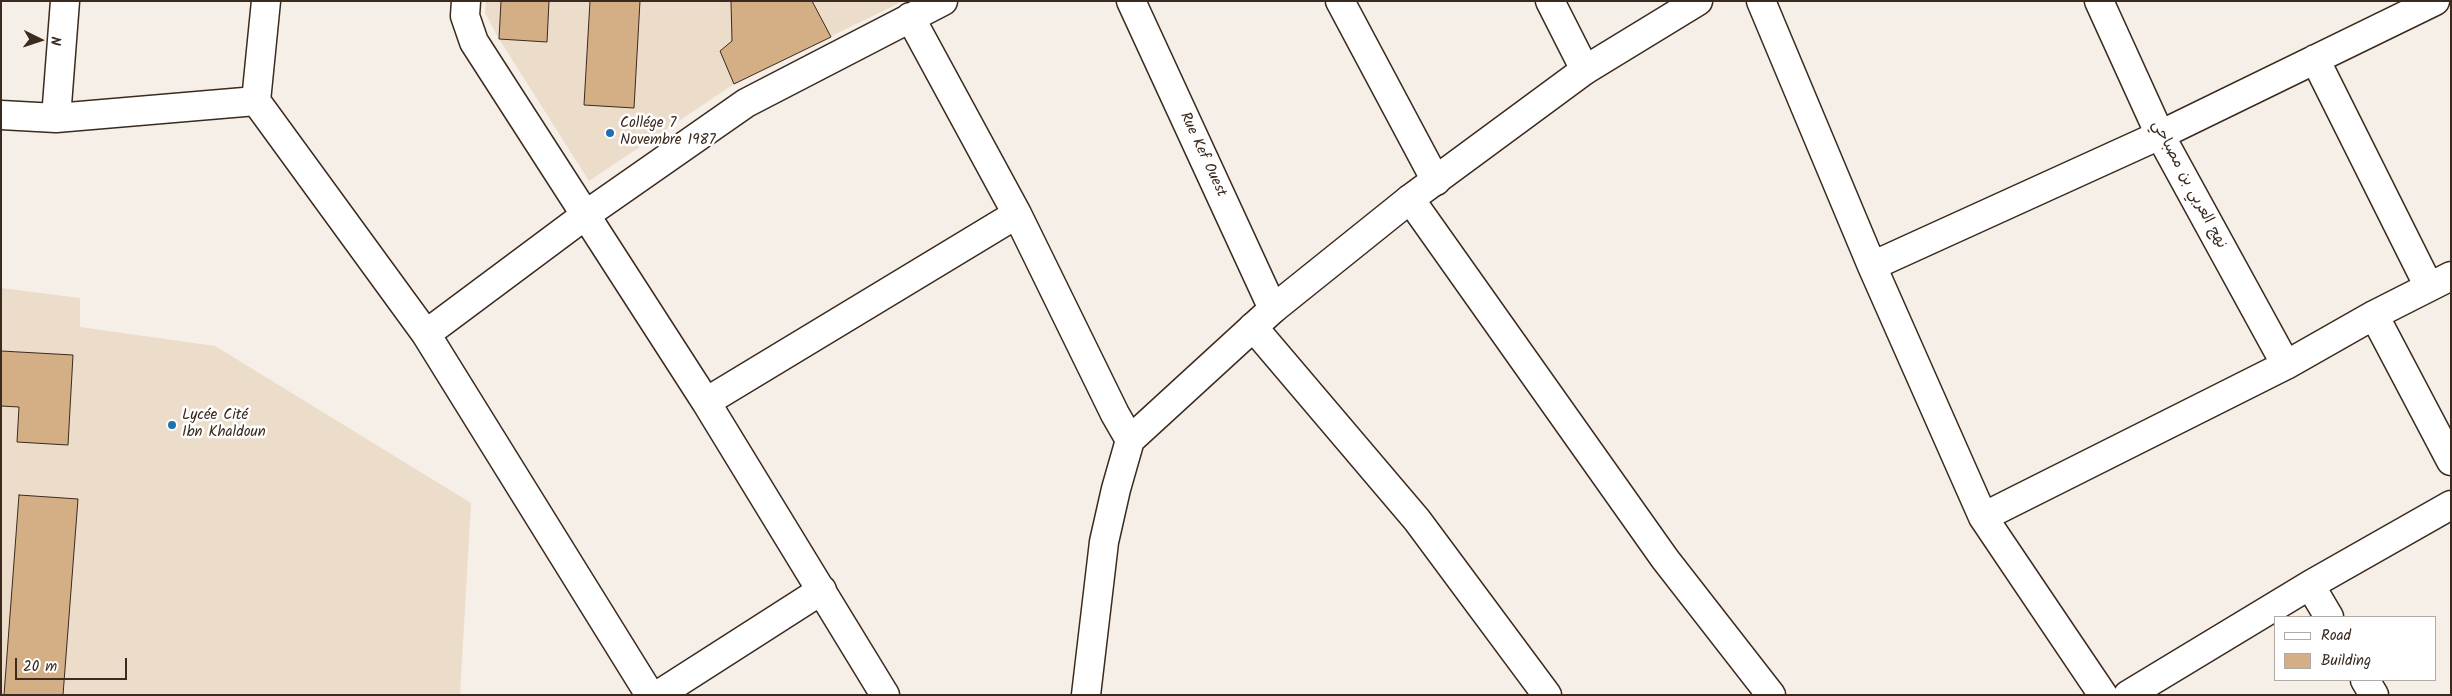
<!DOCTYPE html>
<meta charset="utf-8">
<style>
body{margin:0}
#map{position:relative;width:2452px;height:696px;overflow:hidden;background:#f6efe7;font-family:Kalam,sans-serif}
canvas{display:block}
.frame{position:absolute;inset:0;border:2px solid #3b2a1e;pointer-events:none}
.legend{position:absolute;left:2274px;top:616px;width:162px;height:65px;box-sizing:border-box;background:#fff;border:1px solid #b1aaa5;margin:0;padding:6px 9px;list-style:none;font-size:15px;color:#3b2a1e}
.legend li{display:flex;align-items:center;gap:10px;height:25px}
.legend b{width:25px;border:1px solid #b1aaa5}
.north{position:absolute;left:15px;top:15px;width:50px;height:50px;-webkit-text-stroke:4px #fff;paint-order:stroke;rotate:94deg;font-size:14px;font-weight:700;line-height:20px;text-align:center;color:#3b2a1e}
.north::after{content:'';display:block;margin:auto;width:18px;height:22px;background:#3b2a1e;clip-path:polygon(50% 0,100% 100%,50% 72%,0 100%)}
.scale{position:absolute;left:15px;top:658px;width:112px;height:22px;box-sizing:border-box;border:2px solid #3b2a1e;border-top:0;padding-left:6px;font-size:15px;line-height:18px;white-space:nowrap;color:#3b2a1e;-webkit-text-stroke:4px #fff;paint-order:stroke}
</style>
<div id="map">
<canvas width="2452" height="696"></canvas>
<div class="frame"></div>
<ul class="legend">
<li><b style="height:6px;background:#fff"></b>Road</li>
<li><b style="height:14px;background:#d4ae85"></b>Building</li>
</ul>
<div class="north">N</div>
<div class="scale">20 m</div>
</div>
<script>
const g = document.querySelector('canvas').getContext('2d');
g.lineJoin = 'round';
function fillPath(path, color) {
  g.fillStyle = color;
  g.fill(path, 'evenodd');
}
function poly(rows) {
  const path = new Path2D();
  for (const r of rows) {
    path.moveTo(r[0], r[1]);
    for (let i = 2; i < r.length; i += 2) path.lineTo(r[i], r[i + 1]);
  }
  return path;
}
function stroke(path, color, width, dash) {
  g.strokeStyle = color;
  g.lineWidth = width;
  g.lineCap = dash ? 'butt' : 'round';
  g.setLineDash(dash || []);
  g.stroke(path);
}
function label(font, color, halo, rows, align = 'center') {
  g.font = font + ' Kalam,"Playpen Sans Arabic",sans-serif';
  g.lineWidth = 5;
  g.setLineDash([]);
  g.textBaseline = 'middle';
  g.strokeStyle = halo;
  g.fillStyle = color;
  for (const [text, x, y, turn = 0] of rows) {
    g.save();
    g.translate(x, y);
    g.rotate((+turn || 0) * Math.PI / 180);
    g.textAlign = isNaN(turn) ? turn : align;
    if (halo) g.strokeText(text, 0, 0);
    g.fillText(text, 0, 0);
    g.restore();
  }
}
fillPath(poly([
 [486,1,903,1,734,84,589,181,499,39,485,13],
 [1,288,80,298,80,327,215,346,471,503,460,695,1,695]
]), '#ecdcca');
const building = poly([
 [501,1,549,1,547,42,499,39,501,1],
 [590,1,640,1,634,108,584,105,590,1],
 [731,1,812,1,831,37,734,84,720,51,732,41,731,1],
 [1,351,73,355,68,445,17,442,19,407,1,406,1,351],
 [19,495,78,499,63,695,4,695,19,495]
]);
fillPath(building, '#d4ae85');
stroke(building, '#3b2a1e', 1);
const minor = poly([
 [266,1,256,101,426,334,650,695],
 [466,1,465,16,474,42,706,402,885,695],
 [1131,1,1273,309],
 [1340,1,1436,181],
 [1550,1,1585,70],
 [1761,1,1872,266,1983,517,2103,695],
 [2099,1,2160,135,2286,365],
 [910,17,1017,214,1115,414,1130,440],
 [2315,59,2429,287],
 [1,115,56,118,256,101],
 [56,118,65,1],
 [1410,199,1665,559,1771,695],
 [1872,266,2160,135,2435,1],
 [2374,315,2451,461],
 [1253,327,1417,520,1547,695],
 [426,334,587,214,746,103,943,1],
 [706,402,1017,214],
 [1983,517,2286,365,2374,315,2451,276],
 [2310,585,2329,617],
 [2365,680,2374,695],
 [658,695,822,590],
 [2128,695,2310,585,2451,505]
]);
const tertiary = poly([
 [1086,695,1104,542,1116,489,1130,440,1273,309,1410,199,1585,70,1698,1]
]);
stroke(minor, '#3b2a1e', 31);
stroke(tertiary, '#3b2a1e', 31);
stroke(minor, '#fff', 28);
stroke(tertiary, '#fff', 28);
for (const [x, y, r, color] of [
 [610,133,5,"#1f6fb2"],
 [172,425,5,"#1f6fb2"]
]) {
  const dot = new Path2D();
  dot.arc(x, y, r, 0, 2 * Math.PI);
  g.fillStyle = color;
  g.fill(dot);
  stroke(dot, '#fff', 2);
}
label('15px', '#3b2a1e', '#fff', [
 ["Collége 7",620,124],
 ["Novembre 1987",620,141],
 ["Lycée Cité",182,416],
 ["Ibn Khaldoun",182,433]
], 'left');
label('15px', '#3b2a1e', '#fff', [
 ["Rue Kef Ouest",1202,155,65],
 ["نهج العربي بن مصباحي",2188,185,62]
]);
</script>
